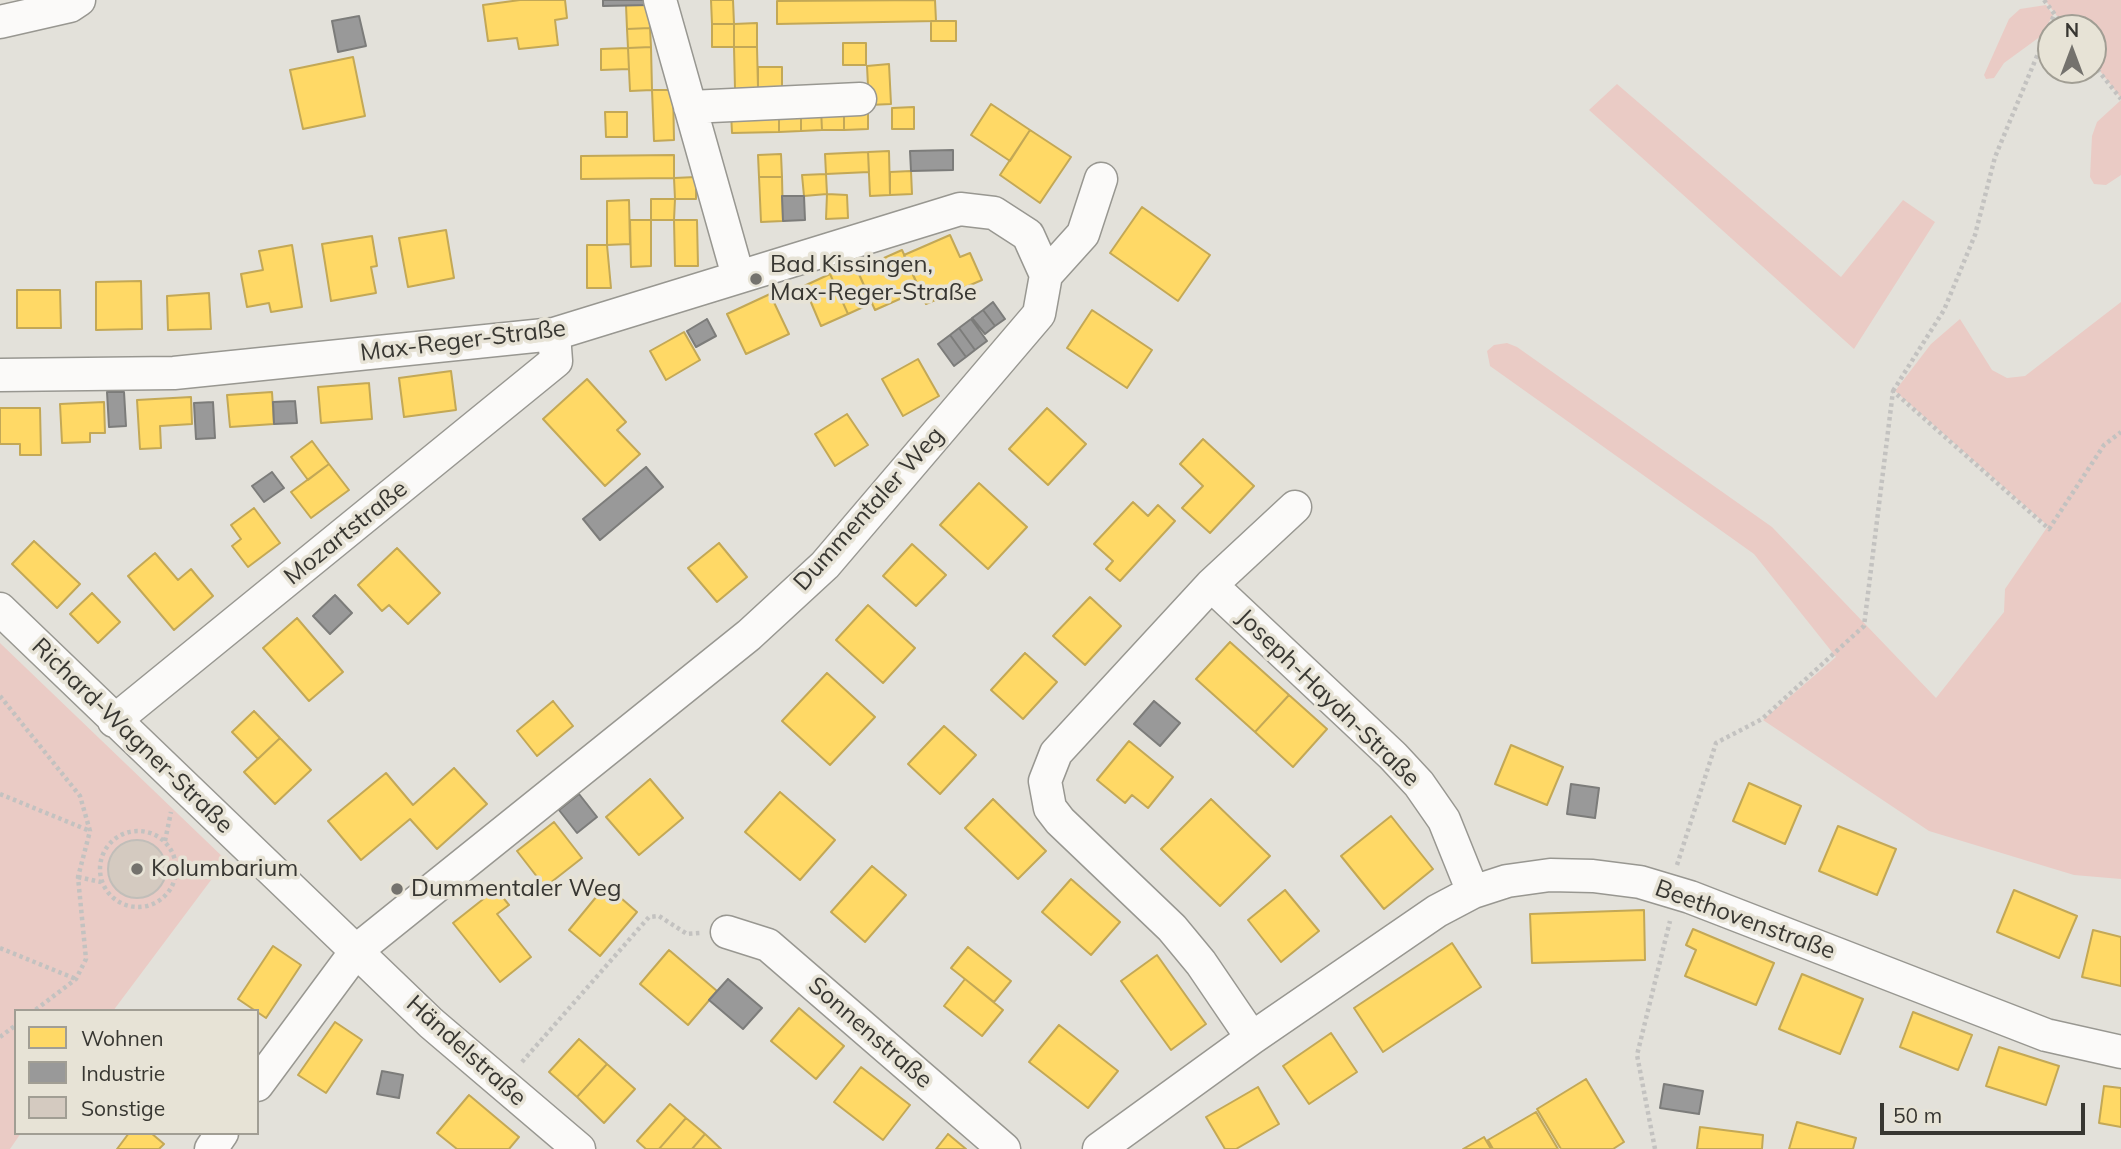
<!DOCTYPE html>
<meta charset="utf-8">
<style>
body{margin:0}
#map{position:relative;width:2121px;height:1149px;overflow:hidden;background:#e3e1da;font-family:Mulish,sans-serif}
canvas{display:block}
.legend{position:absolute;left:14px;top:1009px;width:245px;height:126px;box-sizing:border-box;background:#e7e3d6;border:2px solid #a19e94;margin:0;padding:9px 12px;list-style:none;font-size:21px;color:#383732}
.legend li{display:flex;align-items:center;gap:14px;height:35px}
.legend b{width:35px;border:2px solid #a19e94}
.north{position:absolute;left:2037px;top:14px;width:70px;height:70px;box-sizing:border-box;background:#e7e3d6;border:2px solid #a19e94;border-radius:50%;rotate:0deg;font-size:19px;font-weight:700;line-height:28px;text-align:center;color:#383732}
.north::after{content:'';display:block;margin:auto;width:24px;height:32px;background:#74726d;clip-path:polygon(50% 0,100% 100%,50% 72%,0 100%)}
.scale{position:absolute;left:1880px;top:1103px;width:205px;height:32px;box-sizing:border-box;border:4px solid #383732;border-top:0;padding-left:9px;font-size:21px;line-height:24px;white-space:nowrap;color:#383732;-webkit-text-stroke:5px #e7e3d6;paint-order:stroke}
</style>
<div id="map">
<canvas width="2121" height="1149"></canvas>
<ul class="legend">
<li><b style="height:19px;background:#ffd966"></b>Wohnen</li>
<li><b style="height:19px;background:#999"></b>Industrie</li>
<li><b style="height:19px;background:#d4cac0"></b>Sonstige</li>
</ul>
<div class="north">N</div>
<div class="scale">50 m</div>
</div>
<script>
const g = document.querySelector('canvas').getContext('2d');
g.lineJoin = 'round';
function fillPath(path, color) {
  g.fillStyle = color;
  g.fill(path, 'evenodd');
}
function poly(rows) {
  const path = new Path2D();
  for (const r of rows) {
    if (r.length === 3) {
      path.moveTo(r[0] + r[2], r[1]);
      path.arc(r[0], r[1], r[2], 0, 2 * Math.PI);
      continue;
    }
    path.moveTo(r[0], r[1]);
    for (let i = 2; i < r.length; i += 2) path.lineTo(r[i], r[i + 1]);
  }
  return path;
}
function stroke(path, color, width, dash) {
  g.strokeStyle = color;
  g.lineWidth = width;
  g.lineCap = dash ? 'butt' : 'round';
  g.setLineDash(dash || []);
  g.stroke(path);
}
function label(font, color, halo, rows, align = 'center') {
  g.font = font + ' Mulish,sans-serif';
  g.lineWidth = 7;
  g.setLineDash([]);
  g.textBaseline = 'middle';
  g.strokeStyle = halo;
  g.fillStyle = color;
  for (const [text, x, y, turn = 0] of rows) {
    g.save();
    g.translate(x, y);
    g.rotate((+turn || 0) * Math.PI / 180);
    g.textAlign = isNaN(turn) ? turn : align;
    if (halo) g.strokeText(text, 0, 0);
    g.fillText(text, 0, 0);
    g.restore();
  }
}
fillPath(poly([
 [2045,0,2121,0,2121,98,2093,62,2093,28,2066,28],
 [2046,5,2053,15,2041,36,2004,63,1994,78,1986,79,1984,75,2009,19,2020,9],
 [1617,84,1841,277,1903,200,1935,222,1854,349,1589,110],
 [2121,100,2121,175,2106,185,2094,184,2090,177,2092,136,2097,122],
 [2121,302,2121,879,2074,875,1929,831,1763,720,1836,657,1754,554,1490,366,1487,351,1494,345,1507,343,1517,347,1772,527,1936,698,2004,612,2005,589,2048,526,1895,391,1931,344,1960,319,1992,370,2007,378,2025,376],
 [0,643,226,860,113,1011,16,1011,16,1133,21,1133,10,1149,0,1149]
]), '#eacbc5');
const homes = poly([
 [520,0,565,0,567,18,555,20,558,45,519,49,517,38,488,41,483,5,520,0],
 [711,0,733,0,734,24,712,24,711,0],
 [935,0,936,21,777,24,777,1,935,0],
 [626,5,649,5,650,28,627,29,626,5],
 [931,21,956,21,956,41,931,41,931,21],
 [757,23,757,47,734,47,734,24,757,23],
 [712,24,734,24,734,47,712,47,712,24],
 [650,28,651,47,628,48,627,29,650,28],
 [843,43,866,43,866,65,843,65,843,43],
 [651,47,652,90,630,91,628,48,651,47],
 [734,47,757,47,758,88,735,89,734,47],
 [628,48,629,69,601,70,601,49,628,48],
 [353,57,365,116,303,129,290,70,353,57],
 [889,64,891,104,869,105,867,66,889,64],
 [758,67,782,67,782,88,758,88,758,67],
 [652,90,673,90,674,140,654,141,652,90],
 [991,104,1030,130,1010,161,971,135,991,104],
 [868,107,868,129,844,130,844,108,868,107],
 [914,107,914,129,892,129,892,108,914,107],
 [844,108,844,130,822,130,821,109,844,108],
 [821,109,822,130,801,131,801,110,821,109],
 [779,110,801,110,801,131,779,132,779,110],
 [779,110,779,132,732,133,731,112,779,110],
 [605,112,627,112,627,137,606,137,605,112],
 [1030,130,1071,157,1040,203,1000,175,1030,130],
 [889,151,890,195,870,196,868,152,889,151],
 [868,152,869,172,826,174,825,154,868,152],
 [781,154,782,177,759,177,758,155,781,154],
 [674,155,674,178,581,179,581,156,674,155],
 [911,171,912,194,890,195,890,172,911,171],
 [826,174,827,194,804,196,802,175,826,174],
 [696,177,696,199,675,199,674,178,696,177],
 [759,177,782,177,783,221,761,222,759,177],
 [827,194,847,195,848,218,826,219,827,194],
 [651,199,675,199,674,220,651,220,651,199],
 [629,200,630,244,607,245,607,201,629,200],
 [1142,207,1210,255,1178,301,1110,253,1142,207],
 [630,220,651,220,651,266,631,267,630,220],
 [674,220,697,220,698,266,675,266,674,220],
 [446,230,454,278,408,287,399,238,446,230],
 [950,235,960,257,970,253,982,280,926,304,904,255,950,235],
 [372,236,377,266,371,267,376,293,331,301,322,244,372,236],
 [292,245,302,307,271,312,269,303,247,307,241,274,263,270,259,251,292,245],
 [587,245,607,245,611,288,587,288,587,245],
 [902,250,920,290,875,310,857,270,902,250],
 [854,263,872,303,848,314,830,274,854,263],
 [830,274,848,314,821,326,804,286,830,274],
 [141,281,142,329,96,330,96,282,141,281],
 [17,290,60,290,61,328,17,328,17,290],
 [209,293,211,329,168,330,167,296,209,293],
 [770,294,789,334,746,354,727,314,770,294],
 [1092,310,1152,350,1127,388,1067,348,1092,310],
 [684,332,700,360,666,380,650,351,684,332],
 [918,359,939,396,903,416,882,379,918,359],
 [451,371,456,410,404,417,399,378,451,371],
 [587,379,626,422,617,430,640,454,605,486,543,419,587,379],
 [369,383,372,419,321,423,318,387,369,383],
 [272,392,274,424,230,427,227,395,272,392],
 [191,397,192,424,160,426,161,448,140,449,137,400,191,397],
 [104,402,105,433,90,433,90,442,62,443,60,404,104,402],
 [0,408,40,408,41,455,20,455,20,444,0,444,0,408],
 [1047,408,1086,444,1048,485,1009,449,1047,408],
 [847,414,868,445,835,466,815,434,847,414],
 [1203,439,1254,486,1210,533,1182,508,1203,486,1180,464,1203,439],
 [312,441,329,464,308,480,291,457,312,441],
 [329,464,349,490,311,518,291,492,329,464],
 [979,483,1027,527,988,569,940,525,979,483],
 [1133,502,1148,516,1158,505,1175,521,1120,581,1106,569,1113,561,1094,544,1133,502],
 [254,508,280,543,248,567,232,546,241,539,231,525,254,508],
 [34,541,80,584,57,608,12,564,34,541],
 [719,543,747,577,717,602,688,568,719,543],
 [912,544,946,575,916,606,883,576,912,544],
 [397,548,440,593,408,624,389,605,382,611,358,585,397,548],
 [155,553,178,580,191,569,213,596,174,630,128,576,155,553],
 [92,593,120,622,98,643,70,614,92,593],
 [1090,597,1121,626,1085,665,1053,636,1090,597],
 [868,605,915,648,883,683,836,640,868,605],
 [297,618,343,672,309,701,263,648,297,618],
 [1230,642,1289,695,1255,732,1196,679,1230,642],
 [1025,653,1057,682,1023,719,991,690,1025,653],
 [827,673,875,717,830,765,782,721,827,673],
 [1289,695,1327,729,1293,767,1255,732,1289,695],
 [553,701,573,726,537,756,517,731,553,701],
 [254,711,280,738,258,759,232,732,254,711],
 [944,726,976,755,940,794,908,764,944,726],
 [280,738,311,770,275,804,244,772,280,738],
 [1129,741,1173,777,1148,808,1132,795,1125,803,1097,780,1129,741],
 [1511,745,1563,767,1547,805,1495,784,1511,745],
 [454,768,487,804,437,849,410,819,361,860,328,821,386,773,413,805,454,768],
 [650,779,683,818,639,855,606,817,650,779],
 [1749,783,1801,806,1785,844,1733,821,1749,783],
 [780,792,835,840,800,880,745,832,780,792],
 [993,799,1046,851,1018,879,965,828,993,799],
 [1211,799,1270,856,1220,906,1161,849,1211,799],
 [1391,816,1433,869,1384,909,1341,856,1391,816],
 [554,822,582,858,545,887,517,851,554,822],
 [1838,826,1896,849,1877,895,1819,871,1838,826],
 [872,866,906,895,865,942,831,912,872,866],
 [1071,879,1120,922,1091,955,1042,912,1071,879],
 [606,885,637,912,600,956,569,930,606,885],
 [496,889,509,905,497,914,531,957,500,982,453,923,496,889],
 [1285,890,1319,931,1281,962,1248,920,1285,890],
 [2014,890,2077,916,2059,958,1997,932,2014,890],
 [1644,910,1645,960,1532,963,1530,914,1644,910],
 [1693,929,1774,963,1756,1005,1685,976,1696,950,1686,945,1693,929],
 [2093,930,2121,937,2121,986,2082,977,2093,930],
 [1452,943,1481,987,1383,1052,1354,1008,1452,943],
 [273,946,301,965,266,1018,238,999,273,946],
 [968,947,1011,981,994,1002,951,968,968,947],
 [669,950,717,991,688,1025,640,984,669,950],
 [1157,955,1206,1024,1171,1050,1121,981,1157,955],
 [1802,974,1863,999,1840,1054,1779,1029,1802,974],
 [965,979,1003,1010,982,1036,944,1006,965,979],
 [799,1008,844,1046,816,1079,771,1041,799,1008],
 [1913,1012,1972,1035,1958,1070,1900,1047,1913,1012],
 [335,1022,362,1040,326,1093,298,1075,335,1022],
 [1059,1025,1118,1071,1088,1108,1029,1062,1059,1025],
 [1331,1033,1357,1072,1309,1104,1283,1066,1331,1033],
 [579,1039,607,1064,577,1097,549,1072,579,1039],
 [1999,1047,2059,1066,2046,1105,1986,1086,1999,1047],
 [607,1064,635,1089,604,1123,577,1097,607,1064],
 [861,1067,910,1105,883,1140,834,1102,861,1067],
 [1586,1079,1624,1142,1613,1149,1561,1149,1537,1109,1586,1079],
 [2104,1086,2121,1088,2121,1127,2099,1123,2104,1086],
 [1258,1087,1279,1124,1236,1149,1225,1149,1206,1117,1258,1087],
 [469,1095,519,1137,509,1149,457,1149,437,1133,469,1095],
 [670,1104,686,1118,659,1149,646,1149,637,1141,670,1104],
 [1536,1112,1558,1149,1493,1149,1488,1140,1536,1112],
 [686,1118,705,1134,692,1149,659,1149,686,1118],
 [1797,1122,1856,1138,1853,1149,1789,1149,1797,1122],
 [1700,1127,1763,1135,1762,1149,1697,1149,1700,1127],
 [129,1133,151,1133,164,1144,159,1149,117,1149,129,1133],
 [705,1134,721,1149,692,1149,705,1134],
 [948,1134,966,1149,936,1149,948,1134],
 [1484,1137,1491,1149,1463,1149,1484,1137]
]);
fillPath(homes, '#ffd966');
stroke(homes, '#c3a856', 2);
const industry = poly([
 [603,0,649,0,649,5,603,6,603,0],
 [359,16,366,46,338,52,332,21,359,16],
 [953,150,953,170,911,171,910,151,953,150],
 [782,196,804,196,805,220,783,221,782,196],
 [993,302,1005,319,995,326,983,310,993,302],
 [983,310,995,326,985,334,972,318,983,310],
 [707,319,716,336,696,347,687,331,707,319],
 [971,319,987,341,975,350,959,328,971,319],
 [959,328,975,350,966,357,950,335,959,328],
 [950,335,966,357,954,366,938,344,950,335],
 [107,392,124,392,126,426,109,427,107,392],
 [295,401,297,423,274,424,273,402,295,401],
 [213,402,215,438,196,439,194,403,213,402],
 [646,467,663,487,600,540,583,519,646,467],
 [272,472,284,488,264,502,252,486,272,472],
 [335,595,352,613,330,634,313,616,335,595],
 [1154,701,1180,723,1160,746,1134,724,1154,701],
 [1571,784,1599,788,1595,818,1567,814,1571,784],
 [579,794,597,817,577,833,559,810,579,794],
 [728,979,762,1008,743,1029,709,1000,728,979],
 [382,1071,403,1075,399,1098,377,1094,382,1071],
 [1664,1084,1703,1091,1699,1114,1660,1108,1664,1084]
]);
fillPath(industry, '#999');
stroke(industry, '#7c7c7a', 2);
const building = poly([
 [137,869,29]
]);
fillPath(building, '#d4cac0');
stroke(building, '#c1beb9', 2);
const minor = poly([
 [660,0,738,276],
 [0,22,70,6,79,0],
 [690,107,860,99],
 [1046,275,1083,234,1101,179],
 [0,375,174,373,554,334,960,209,994,213,1028,235,1046,275],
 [1211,585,1295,507],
 [0,609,431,1023,579,1149],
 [114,721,556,361,554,334],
 [727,932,768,945,1004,1149],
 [1252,1038,1201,963,1172,928,1060,821,1050,808,1045,781,1056,753,1211,585,1393,756,1419,784,1444,820,1473,892],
 [257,1085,357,950,749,635,825,565,1039,314,1046,275],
 [211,1149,222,1133],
 [1099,1149,1252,1038,1437,911,1473,892,1507,881,1550,875,1593,876,1640,882,1690,897,2046,1035,2121,1052]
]);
stroke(minor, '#989791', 35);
stroke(poly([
 [2044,0,2065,28],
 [2093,64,2121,99],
 [1893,391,1944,310,1975,235,1995,157,2054,15],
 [0,696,80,796,90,831,78,877,86,959,76,979,34,1011],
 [0,794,90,831],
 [138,869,38],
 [165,841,171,812],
 [1677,865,1716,743,1762,719,1864,626,1893,391,2049,529,2104,445,2121,432],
 [78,877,101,882],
 [0,948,76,979],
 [0,1037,16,1025],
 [522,1062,649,917,659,916,687,934,701,933],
 [1655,1149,1637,1055,1670,921]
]), '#c3c2c0', 4.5, [3.5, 3.5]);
stroke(minor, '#fbfaf9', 32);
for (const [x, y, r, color] of [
 [756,279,7,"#74726d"],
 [137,869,7,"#74726d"],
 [397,889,7,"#74726d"]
]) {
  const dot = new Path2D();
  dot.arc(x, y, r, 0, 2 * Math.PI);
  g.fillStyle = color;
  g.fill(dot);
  stroke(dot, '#e7e3d6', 2.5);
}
label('24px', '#383732', '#e7e3d6', [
 ["Bad Kissingen,",770,265],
 ["Max-Reger-Straße",770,293],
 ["Kolumbarium",151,869],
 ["Dummentaler Weg",411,889]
], 'left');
label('24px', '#383732', '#e7e3d6', [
 ["Max-Reger-Straße",463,341,-7],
 ["Dummentaler Weg",869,509,-48],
 ["Mozartstraße",346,533,-39],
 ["Joseph-Haydn-Straße",1328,698,44],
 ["Richard-Wagner-Straße",132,736,44],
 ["Beethovenstraße",1745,920,20],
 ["Sonnenstraße",870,1033,41],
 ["Händelstraße",466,1051,42]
]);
</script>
